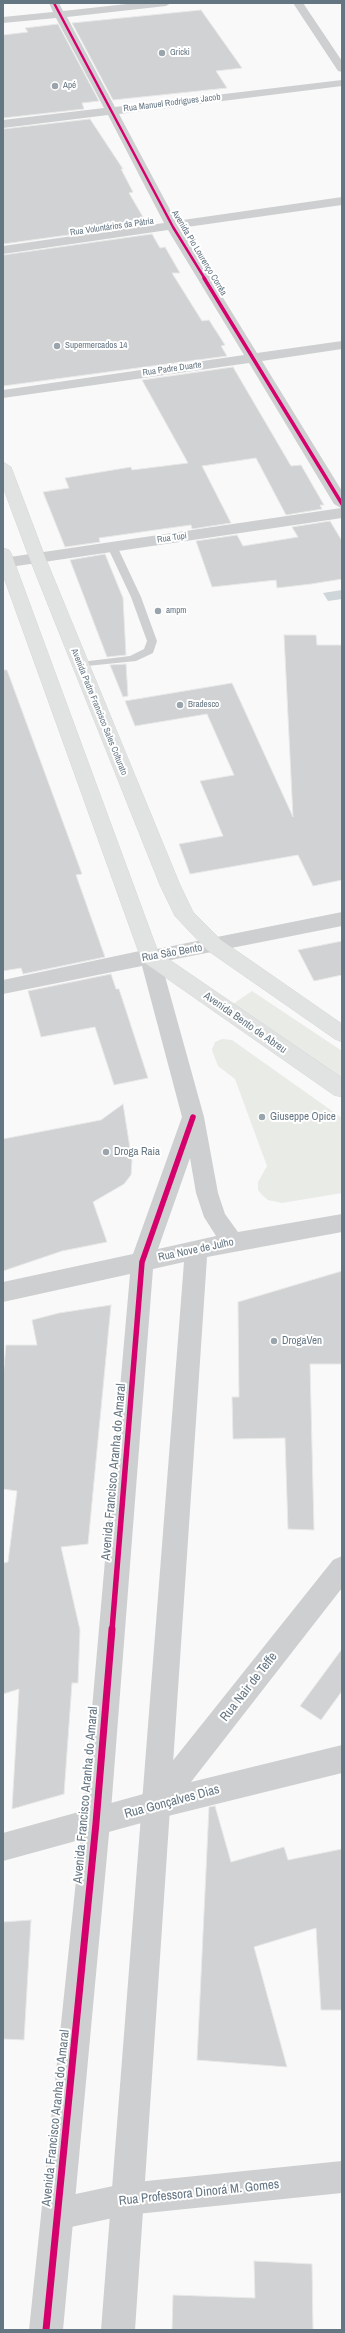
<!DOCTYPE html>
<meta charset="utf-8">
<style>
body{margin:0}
#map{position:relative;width:345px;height:2333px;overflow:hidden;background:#f9f9f9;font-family:"Archivo Narrow",sans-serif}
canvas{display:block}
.frame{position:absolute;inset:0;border:4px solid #657683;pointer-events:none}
</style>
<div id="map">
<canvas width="345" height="2333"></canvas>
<div class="frame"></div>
</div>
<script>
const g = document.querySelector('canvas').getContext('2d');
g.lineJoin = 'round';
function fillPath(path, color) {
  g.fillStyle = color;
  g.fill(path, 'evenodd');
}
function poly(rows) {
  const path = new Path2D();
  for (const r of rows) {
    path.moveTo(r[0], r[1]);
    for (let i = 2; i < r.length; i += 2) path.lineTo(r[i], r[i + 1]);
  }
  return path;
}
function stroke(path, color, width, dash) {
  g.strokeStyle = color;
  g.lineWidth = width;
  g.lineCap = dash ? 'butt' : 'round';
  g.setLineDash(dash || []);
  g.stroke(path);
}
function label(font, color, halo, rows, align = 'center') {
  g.font = font + ' "Archivo Narrow",sans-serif';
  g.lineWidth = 4;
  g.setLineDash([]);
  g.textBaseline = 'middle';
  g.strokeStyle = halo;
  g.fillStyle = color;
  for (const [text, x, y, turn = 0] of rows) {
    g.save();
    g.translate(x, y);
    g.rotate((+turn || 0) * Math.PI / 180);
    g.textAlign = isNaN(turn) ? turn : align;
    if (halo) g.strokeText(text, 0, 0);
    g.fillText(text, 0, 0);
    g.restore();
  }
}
fillPath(poly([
 [252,991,342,1051,342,1079,233,1004],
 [222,1039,232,1040,342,1118,342,1193,282,1203,268,1200,262,1195,258,1190,258,1182,267,1166,235,1079,218,1066,212,1050,215,1042]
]), '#e8ebe6');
fillPath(poly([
 [342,590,342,599,328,601,323,593]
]), '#ced6d9');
const building = poly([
 [201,10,242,68,216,71,227,88,113,100,72,23,201,10],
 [58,24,99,101,82,103,84,109,3,118,3,35,28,32,25,28,58,24],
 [90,119,123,169,121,169,133,192,129,193,147,224,3,244,3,129,90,119],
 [152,234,160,248,165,247,180,273,172,273,202,321,209,320,225,345,221,346,227,356,3,386,3,255,152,234],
 [233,367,291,466,301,465,324,505,320,505,322,509,286,515,256,458,202,466,231,523,192,529,191,525,162,529,99,538,100,542,65,547,43,492,69,488,65,478,131,467,132,470,188,463,142,380,233,367],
 [330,521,342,541,342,579,311,584,277,588,276,580,212,587,196,541,237,535,243,546,298,537,292,527,330,521],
 [105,554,123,598,126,655,107,657,70,560,105,554],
 [284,635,316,635,317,645,342,645,342,880,313,886,298,855,190,874,179,844,223,836,200,781,234,775,207,714,135,726,125,701,232,683,293,817,284,635],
 [126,664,128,696,123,697,110,665,126,664],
 [3,670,7,670,82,874,76,875,105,957,23,974,21,968,3,971,3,670],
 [342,941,342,975,314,981,298,950,342,941],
 [111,974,116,989,119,989,148,1078,114,1085,95,1027,41,1037,28,991,111,974],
 [123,1104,132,1161,131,1175,124,1184,93,1202,107,1242,62,1251,3,1271,3,1139,101,1120,123,1104],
 [342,1271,342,1364,310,1364,314,1530,288,1529,285,1438,233,1439,232,1397,239,1397,238,1302,342,1271],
 [111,1305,88,1544,61,1547,80,1630,78,1683,72,1683,64,1794,12,1809,19,1689,3,1694,3,1563,8,1562,17,1491,3,1489,3,1378,6,1345,37,1345,32,1320,59,1313,111,1305],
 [342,1649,342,1691,321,1720,300,1706,342,1649],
 [215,1806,231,1862,284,1847,288,1860,342,1849,342,2010,321,2010,316,1928,254,1947,287,2067,197,2060,209,1807,215,1806],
 [31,1920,24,2040,3,2039,3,1922,31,1920],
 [254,2261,312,2264,313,2330,172,2330,173,2295,255,2298,254,2261]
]);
fillPath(building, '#d0d2d3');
stroke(building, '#e8e8e8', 1);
const secondary = poly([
 [3,462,11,467,45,557,180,885,193,912,221,940,342,1024,342,1042,335,1039,207,950,175,916,160,885,29,557,3,487,3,462],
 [3,548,9,550,11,553,158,952,342,1078,342,1097,334,1095,142,961,3,575,3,548]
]);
stroke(secondary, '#d5d6d7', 1);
fillPath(poly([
 [112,543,117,546,141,597,157,641,153,653,136,661,77,667,77,663,81,662,130,656,144,649,147,641,131,597,107,546,112,543]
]), '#cecfd0');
fillPath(poly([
 [49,3,59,3,63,11,136,3,171,3,166,6,67,17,115,107,342,80,342,86,119,114,176,221,342,197,342,205,180,228,257,353,342,341,342,349,262,361,342,491,342,518,3,568,3,558,341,508,334,504,249,363,3,398,3,390,244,355,168,230,3,254,3,246,164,223,108,115,3,128,3,120,104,108,56,18,3,23,3,17,53,12,49,3],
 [293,3,303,3,342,61,342,72,338,71,293,3],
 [342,1556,342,1588,191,1782,342,1745,342,1773,156,1819,3,1861,3,1833,147,1793,333,1560,342,1556],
 [342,2161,342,2193,127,2215,57,2230,46,2225,41,2214,46,2203,57,2198,127,2183,342,2161]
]), '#cecfd0');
fillPath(poly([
 [342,912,342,926,161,962,204,1117,218,1193,225,1214,238,1232,342,1214,342,1232,207,1257,135,2330,101,2330,184,1262,153,1269,110,1823,63,2330,29,2330,82,1823,130,1274,3,1302,3,1282,133,1254,182,1117,142,966,3,994,3,980,149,949,152,950,342,912],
 [190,1158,196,1193,204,1217,216,1236,158,1249,190,1158]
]), '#cecfd0');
fillPath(secondary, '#e1e2e2');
stroke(poly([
 [54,3,173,227,205,279]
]), '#d6006c', 2.5);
stroke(poly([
 [204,278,342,504]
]), '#d6006c', 3.5);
stroke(poly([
 [112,1630,142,1262,193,1117]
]), '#d6006c', 5.5);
stroke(poly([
 [46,2330,96,1823,112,1629]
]), '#d6006c', 7);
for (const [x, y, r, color] of [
 [162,53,4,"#99a4ac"],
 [55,86,4,"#99a4ac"],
 [57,346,4,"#99a4ac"],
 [158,611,4,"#99a4ac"],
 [180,705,4,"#99a4ac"],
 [262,1117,4,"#99a4ac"],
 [106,1152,4,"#99a4ac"],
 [274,1341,4,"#99a4ac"]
]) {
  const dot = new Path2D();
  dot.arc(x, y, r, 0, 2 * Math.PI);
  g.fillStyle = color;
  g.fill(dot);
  stroke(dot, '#fff', 1.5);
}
label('9px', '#657683', '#fff', [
 ["Gricki",170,53],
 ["Apé",63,86],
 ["Supermercados 14",65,346],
 ["ampm",166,611],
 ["Bradesco",188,705]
], 'left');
label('9px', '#657683', '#fff', [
 ["Rua Manuel Rodrigues Jacob",172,103,-7],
 ["Rua Voluntários da Pátria",112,227,-8],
 ["Avenida Pio Lourenço Corrêa",199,253,59],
 ["Rua Padre Duarte",172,369,-8],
 ["Rua Tupi",172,538,-8],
 ["Avenida Padre Francisco Sales Colturato",99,712,68]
]);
label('11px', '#657683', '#fff', [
 ["Rua São Bento",172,953,-10],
 ["Avenida Bento de Abreu",245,1023,35],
 ["Rua Nove de Julho",196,1250,-12]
]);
label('11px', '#657683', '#fff', [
 ["Giuseppe Opice",270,1117],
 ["Droga Raia",114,1152],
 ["DrogaVen",282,1341]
], 'left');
label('13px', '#657683', '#fff', [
 ["Avenida Francisco Aranha do Amaral",114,1472,-85],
 ["Rua Nair de Teffe",249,1687,-52],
 ["Avenida Francisco Aranha do Amaral",86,1795,-85],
 ["Rua Gonçalves Dias",172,1802,-15],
 ["Avenida Francisco Aranha do Amaral",56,2118,-84],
 ["Rua Professora Dinorá M. Gomes",199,2193,-6]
]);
</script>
